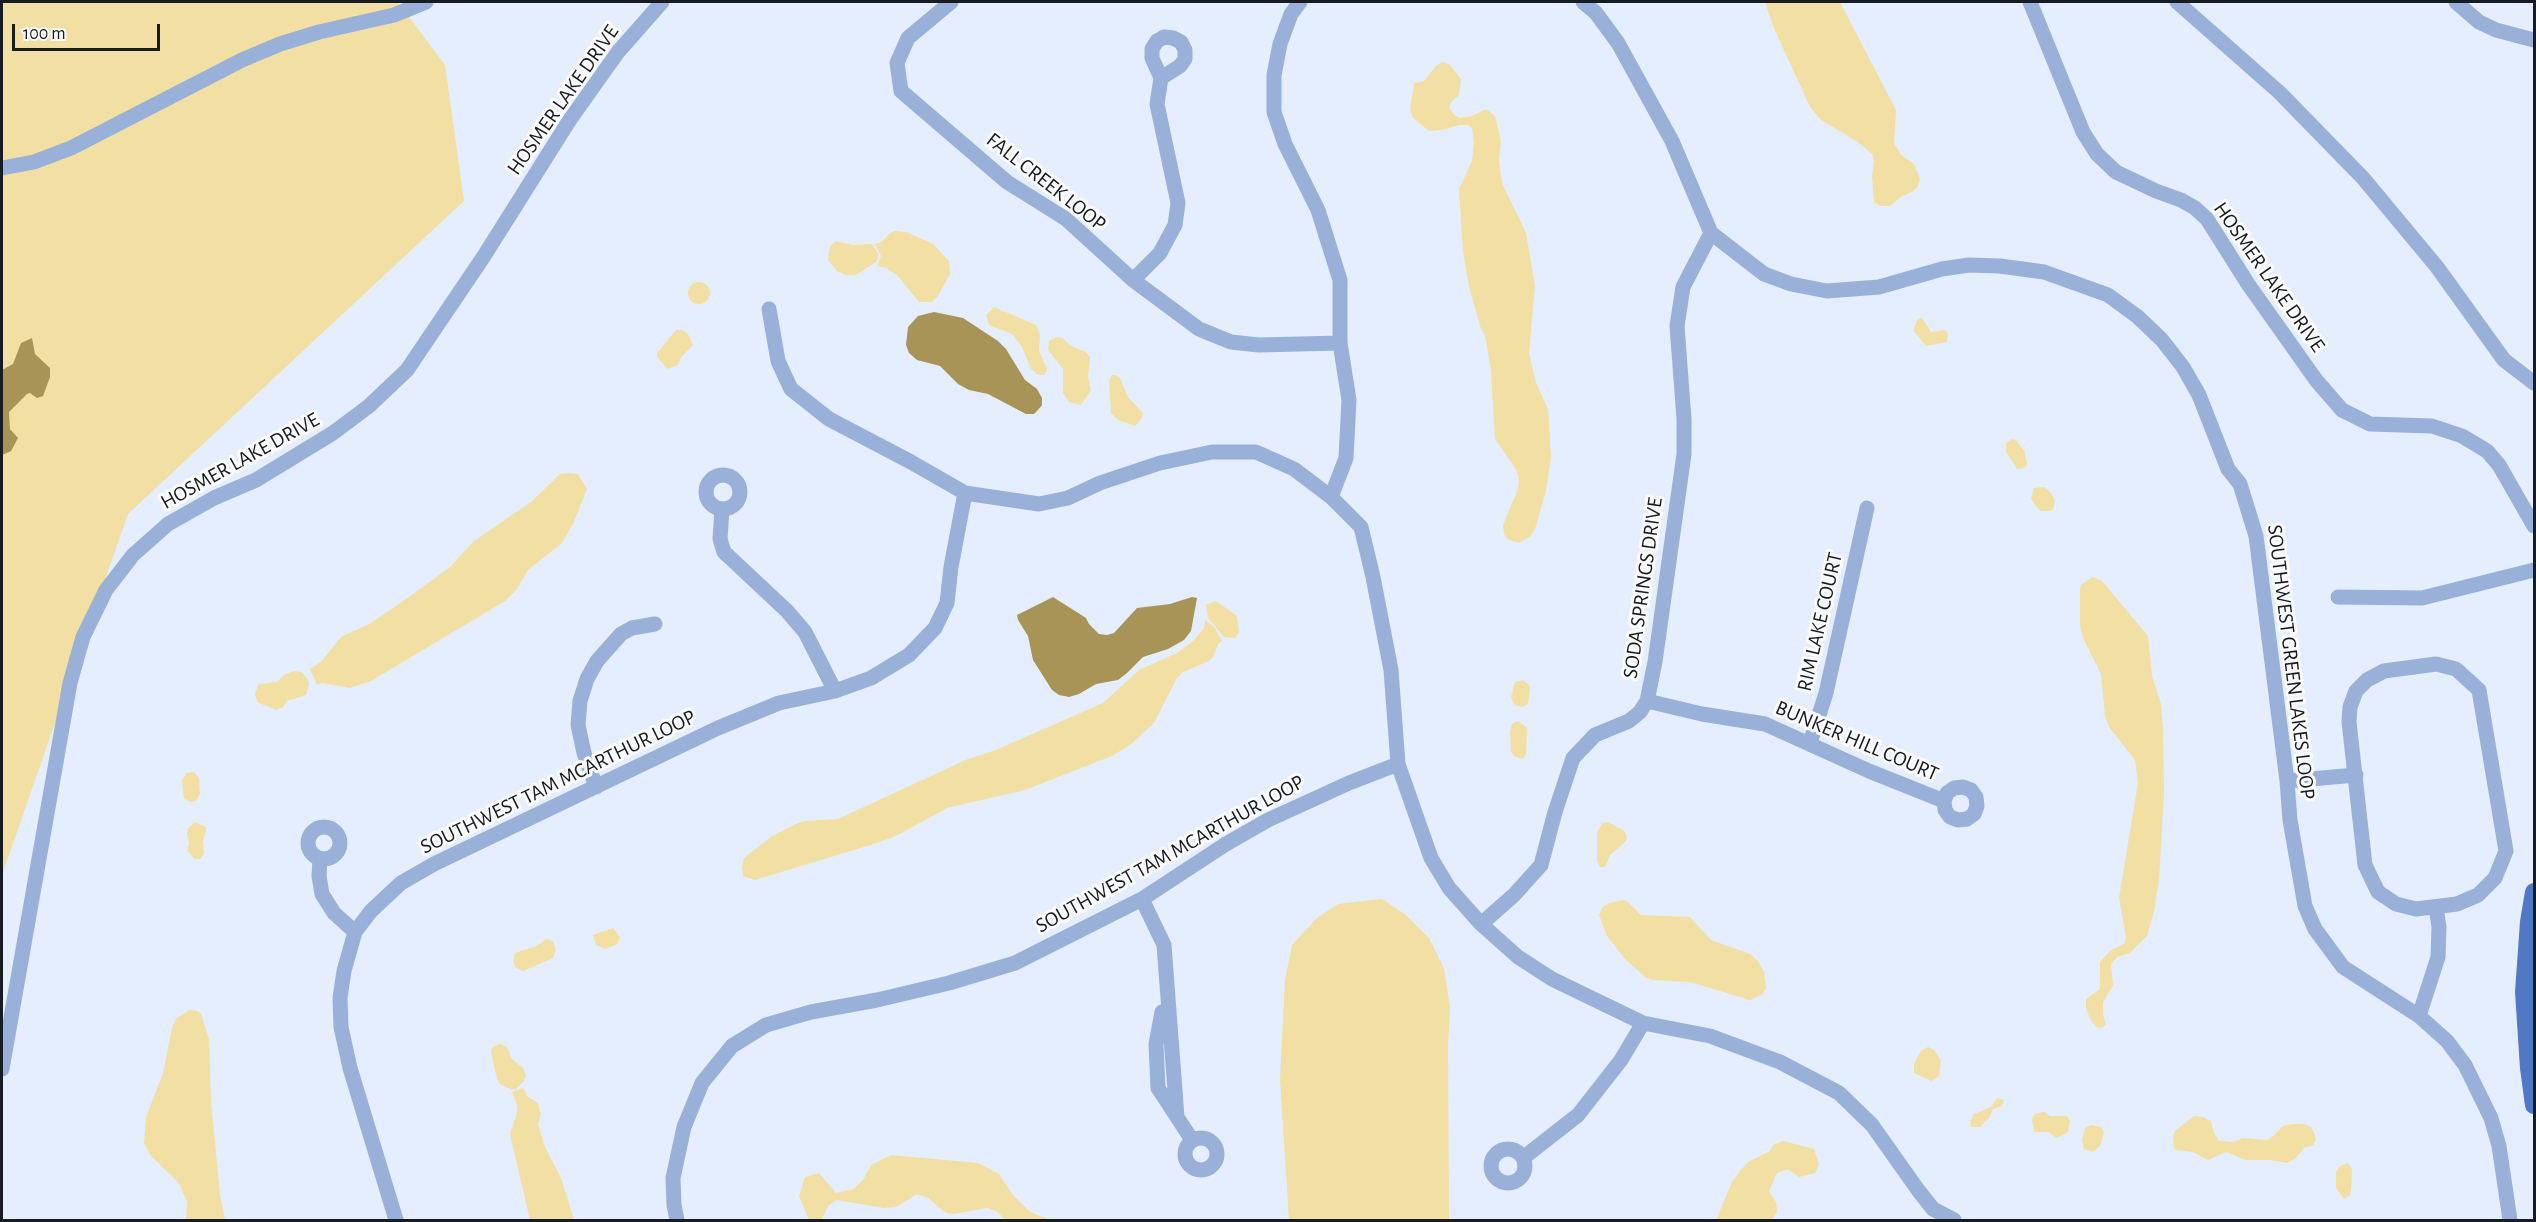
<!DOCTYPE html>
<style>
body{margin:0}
#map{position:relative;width:2536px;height:1222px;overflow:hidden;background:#e4eeff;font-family:"Alegreya Sans",sans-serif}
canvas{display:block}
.frame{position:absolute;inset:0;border:3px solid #171c23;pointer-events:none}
.scale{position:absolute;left:12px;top:24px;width:148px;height:27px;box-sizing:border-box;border:3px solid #171c23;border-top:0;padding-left:8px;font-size:18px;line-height:21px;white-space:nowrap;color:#171c23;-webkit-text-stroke:4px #fbfbfb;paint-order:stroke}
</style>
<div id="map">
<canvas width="2536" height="1222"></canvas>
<div class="frame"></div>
<div class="scale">100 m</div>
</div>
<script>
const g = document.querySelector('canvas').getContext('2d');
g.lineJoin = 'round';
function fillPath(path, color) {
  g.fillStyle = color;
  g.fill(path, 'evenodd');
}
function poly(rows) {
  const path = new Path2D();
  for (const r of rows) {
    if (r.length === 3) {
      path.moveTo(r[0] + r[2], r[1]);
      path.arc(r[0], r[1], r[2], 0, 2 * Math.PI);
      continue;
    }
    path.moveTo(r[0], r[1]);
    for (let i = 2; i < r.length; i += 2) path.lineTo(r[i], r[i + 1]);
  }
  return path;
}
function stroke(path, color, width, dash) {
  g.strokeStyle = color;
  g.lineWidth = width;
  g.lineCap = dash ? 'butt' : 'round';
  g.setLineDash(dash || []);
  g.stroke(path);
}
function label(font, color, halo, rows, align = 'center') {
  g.font = font + ' "Alegreya Sans",sans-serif';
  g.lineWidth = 6;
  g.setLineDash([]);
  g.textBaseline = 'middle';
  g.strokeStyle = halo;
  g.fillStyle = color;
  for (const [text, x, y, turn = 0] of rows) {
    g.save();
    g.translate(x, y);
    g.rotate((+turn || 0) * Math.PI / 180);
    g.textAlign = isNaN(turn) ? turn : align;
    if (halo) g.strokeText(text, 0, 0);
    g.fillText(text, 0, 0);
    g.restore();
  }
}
fillPath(poly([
 [2,2,398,2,445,65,464,201,128,514,2,875],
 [1765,2,1840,2,1896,110,1894,143,1901,155,1914,164,1920,179,1918,186,1912,192,1902,196,1890,206,1880,206,1874,202,1872,176,1874,161,1872,154,1858,142,1821,120,1810,107,1773,26],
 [1443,62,1450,65,1461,79,1459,95,1452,101,1449,107,1453,114,1459,118,1472,116,1486,109,1495,116,1501,141,1499,159,1502,183,1526,233,1535,286,1529,353,1536,383,1548,409,1551,457,1546,491,1535,529,1531,536,1519,543,1507,539,1504,534,1503,525,1518,489,1519,480,1517,471,1495,439,1491,371,1485,335,1481,329,1469,287,1463,252,1459,189,1472,161,1474,142,1472,128,1468,125,1459,125,1442,130,1429,131,1413,118,1410,110,1414,83,1424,81,1436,66],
 [895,231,906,232,933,244,949,261,950,274,938,296,932,302,919,302,897,275,886,268,877,266,881,256,875,244,882,242,890,233],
 [836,241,853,245,872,244,878,253,878,258,876,262,856,275,846,275,837,271,828,260,830,246],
 [699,293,11],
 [994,307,1036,325,1040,334,1039,351,1047,369,1045,375,1038,375,1031,369,1022,347,1012,334,989,325,986,315],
 [1922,318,1931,332,1946,330,1948,335,1947,342,1926,346,1913,330,1918,319],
 [676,330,682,330,688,334,693,345,681,357,678,365,668,369,657,357,657,353],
 [1057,337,1063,338,1069,345,1086,352,1090,357,1088,377,1091,390,1081,405,1069,402,1063,393,1063,369,1048,350,1049,341],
 [1112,375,1116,375,1120,378,1128,397,1143,413,1142,418,1135,426,1118,420,1111,413,1109,381],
 [2012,439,2016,440,2025,452,2027,465,2024,468,2017,469,2006,452,2006,443],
 [568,473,578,474,587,489,573,524,562,543,528,570,517,589,505,601,371,681,350,688,322,683,317,685,310,669,321,662,341,637,371,623,409,597,450,567,474,541,531,502,560,474],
 [2044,487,2051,493,2055,500,2053,510,2049,511,2040,511,2031,499,2034,488],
 [2093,577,2102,581,2148,636,2152,676,2161,704,2163,729,2164,793,2159,880,2154,912,2147,936,2130,953,2117,957,2111,965,2113,985,2103,1002,2103,1015,2106,1024,2102,1028,2096,1027,2090,1019,2086,1008,2086,999,2100,989,2100,962,2111,950,2124,944,2126,937,2119,898,2138,783,2135,760,2109,727,2105,716,2101,674,2083,638,2080,626,2080,589,2082,584],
 [1216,601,1237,616,1239,632,1235,638,1224,637,1208,618,1206,605],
 [1205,620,1214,627,1222,641,1218,644,1213,657,1209,661,1183,672,1177,678,1154,723,1131,744,1112,756,1025,790,947,808,896,836,877,843,755,880,743,876,742,867,744,858,772,836,796,824,805,821,838,819,968,759,996,750,1103,703,1139,670,1177,653,1192,642,1204,628],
 [293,671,301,672,307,678,309,683,306,695,287,701,283,707,276,710,257,702,255,693,259,684,277,682,284,675],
 [1523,680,1529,685,1530,689,1528,704,1522,707,1515,705,1511,697,1515,682],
 [1518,721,1527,728,1526,754,1524,758,1520,758,1515,757,1511,752,1510,732,1512,724],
 [194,772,199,778,200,794,196,801,192,802,184,799,182,780,187,773],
 [195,822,206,827,206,832,203,840,204,854,200,859,194,859,187,850,189,843,187,833,188,828],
 [1608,822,1623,830,1627,836,1626,841,1610,855,1605,867,1600,867,1597,861,1597,832,1603,823],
 [1382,899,1406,915,1429,938,1444,968,1450,1008,1448,1046,1449,1220,1289,1220,1280,1079,1285,980,1292,945,1317,918,1338,904],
 [1624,900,1628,902,1641,915,1690,917,1711,940,1750,954,1757,960,1764,971,1766,988,1763,994,1750,1000,1690,982,1652,980,1645,977,1625,959,1607,936,1599,915,1602,908,1609,903],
 [613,928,620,937,617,944,606,949,596,945,593,935],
 [546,939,553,941,556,950,553,958,523,971,516,968,513,961,515,953,537,946],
 [189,1010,198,1011,201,1014,209,1039,211,1101,220,1195,225,1220,186,1220,187,1201,178,1182,152,1157,144,1144,146,1117,163,1073,172,1028,176,1019],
 [500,1044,507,1047,512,1059,523,1068,526,1075,524,1081,516,1089,512,1090,500,1084,497,1079,491,1053,492,1047],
 [1928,1047,1934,1050,1941,1061,1939,1076,1931,1081,1914,1073,1914,1064,1921,1051],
 [523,1088,527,1096,538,1103,541,1114,538,1125,545,1147,561,1178,574,1220,530,1220,510,1134,517,1113,517,1105,512,1092],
 [1997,1098,2004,1100,2002,1106,1993,1109,1989,1118,1980,1127,1971,1127,1970,1122,1974,1114,1991,1107],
 [2044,1112,2050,1116,2067,1116,2070,1121,2068,1132,2057,1138,2048,1132,2034,1132,2032,1119,2035,1114],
 [2194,1116,2203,1117,2211,1121,2214,1133,2219,1141,2233,1142,2243,1138,2266,1140,2272,1137,2283,1126,2293,1124,2305,1124,2312,1128,2316,1139,2313,1145,2304,1148,2295,1159,2287,1163,2270,1160,2246,1160,2226,1152,2208,1160,2193,1152,2177,1150,2174,1148,2173,1135,2176,1130],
 [2091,1125,2101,1127,2104,1133,2100,1146,2093,1152,2084,1149,2082,1140,2085,1128],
 [1783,1141,1814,1149,1819,1164,1815,1173,1799,1177,1788,1169,1777,1173,1769,1191,1776,1202,1777,1212,1772,1220,1716,1220,1732,1182,1741,1170,1748,1162,1770,1151,1773,1145],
 [891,1155,978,1163,999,1174,1013,1195,1030,1212,1051,1220,1006,1220,996,1211,987,1208,954,1214,946,1213,928,1198,917,1194,896,1207,884,1208,837,1200,829,1205,821,1220,809,1220,799,1196,805,1177,819,1173,836,1193,853,1189,863,1180,871,1165],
 [2348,1163,2352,1169,2351,1190,2350,1195,2344,1199,2336,1188,2336,1172,2340,1166]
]), '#f2dfa3');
fillPath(poly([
 [934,312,963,318,998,341,1006,349,1025,380,1037,389,1042,398,1042,405,1038,410,1034,414,1026,414,988,394,969,390,958,384,940,366,917,360,909,353,906,345,908,327,918,316],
 [32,338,35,354,50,368,50,377,43,396,37,398,30,393,27,394,9,412,10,429,18,438,11,451,2,455,2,370,13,364,21,343],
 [1053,597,1086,618,1089,624,1099,634,1107,635,1114,633,1137,608,1170,604,1192,597,1197,598,1191,631,1184,640,1168,649,1143,657,1127,673,1118,680,1096,684,1079,694,1069,697,1059,695,1052,690,1033,660,1028,636,1018,620,1017,615]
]), '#a79456');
stroke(poly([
 [951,2,908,38,897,63,901,91,1007,182,1066,219,1133,280,1199,329,1231,342,1259,345,1340,343],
 [1300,2,1291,14,1280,44,1274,75,1274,112,1285,144,1318,210,1340,280,1340,343,1349,400,1346,458,1331,497],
 [1583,2,1596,13,1618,43,1672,141,1711,233,1764,274,1791,284,1827,291,1879,287,1942,269,1969,265,2000,266,2044,272,2108,295,2138,317,2162,340,2183,367,2199,395,2228,469,2240,484,2256,536,2287,781,2290,820,2305,906,2315,929,2343,967,2419,1016,2447,1041,2465,1065,2491,1118,2499,1146,2510,1220],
 [2030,2,2083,132,2097,154,2116,172,2156,191,2181,200,2195,208,2207,219,2248,284,2316,380,2342,410,2370,424,2432,426,2462,436,2487,451,2499,465,2534,526],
 [2177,2,2280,93,2363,178,2437,267,2504,360,2534,383],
 [2456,2,2479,22,2496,30,2534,40],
 [2,168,34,162,71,148,242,60,280,44,319,32,394,15,426,2],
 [1133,280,1160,253,1175,225,1178,203,1157,104,1161,78,1152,58,1152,49,1157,41,1164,37,1173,38,1181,42,1185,50,1185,59,1180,66,1161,78],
 [769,309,778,361,791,389,829,419,911,462,965,493,1039,504,1068,498,1100,483,1160,463,1212,452,1256,452,1294,469,1331,497,1361,527,1373,577,1391,670,1398,764,1431,858,1449,888,1481,924,1518,957,1552,979,1643,1023,1710,1036,1780,1062,1839,1093,1872,1125,1918,1190,1933,1209,1954,1220],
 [723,492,17],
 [722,509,720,539,724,552,787,611,805,632,835,691],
 [2338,597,2422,598,2534,570],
 [2436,664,2456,669,2479,690,2506,851,2495,878,2478,895,2457,904,2416,909,2396,904,2378,892,2365,865,2349,722,2350,707,2356,691,2367,680,2384,671,2436,664],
 [1647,701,1702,714,1765,724,1869,771,1944,801,1947,793,1954,788,1963,787,1971,790,1976,797,1977,806,1974,814,1967,819,1958,820,1950,817,1945,810,1944,801],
 [1810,743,1826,693,1867,508],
 [2287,781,2356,775],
 [596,787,584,753,578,725,580,701,587,679,597,661,621,634,632,628,655,624],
 [324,843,16],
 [320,859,319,876,322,894,334,913,355,932],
 [1142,899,1164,945,1177,1117],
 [1481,924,1514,895,1541,865,1555,812,1573,758,1595,735,1629,721,1640,712,1647,701,1655,662,1684,454,1684,419,1677,326,1683,287,1711,233],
 [1162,1012,1156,1044,1158,1088,1192,1140],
 [2419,1016,2438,957,2439,927,2436,907],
 [2,1069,70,683,83,637,106,590,133,555,168,524,214,498,256,480,333,433,369,406,407,370,484,256,569,121,618,52,662,2],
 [1201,1154,16],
 [1508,1166,17],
 [1523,1158,1578,1115,1621,1060,1643,1023],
 [396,1220,350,1068,341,1027,340,998,344,971,355,932,371,911,401,883,434,864,718,728,779,703,835,691,871,678,909,655,935,628,947,603,951,567,965,493],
 [677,1220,674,1205,673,1178,684,1127,702,1083,732,1046,766,1025,811,1012,877,1000,949,983,1015,963,1142,899,1226,844,1268,820,1349,783,1398,764]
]), '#99b0d9', 15);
stroke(poly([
 [2534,892,2529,922,2524,992,2529,1068,2534,1105]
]), '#5179c3', 18);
label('21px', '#171c23', '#fbfbfb', [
 ["HOSMER LAKE DRIVE",563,100,-55],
 ["FALL CREEK LOOP",1046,182,38],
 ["HOSMER LAKE DRIVE",2269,277,55],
 ["HOSMER LAKE DRIVE",240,461,-29],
 ["SODA SPRINGS DRIVE",1643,588,-82],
 ["RIM LAKE COURT",1820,622,-77],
 ["SOUTHWEST GREEN LAKES LOOP",2291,662,83],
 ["BUNKER HILL COURT",1857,741,23],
 ["SOUTHWEST TAM MCARTHUR LOOP",558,782,-26],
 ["SOUTHWEST TAM MCARTHUR LOOP",1170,854,-29]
]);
</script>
